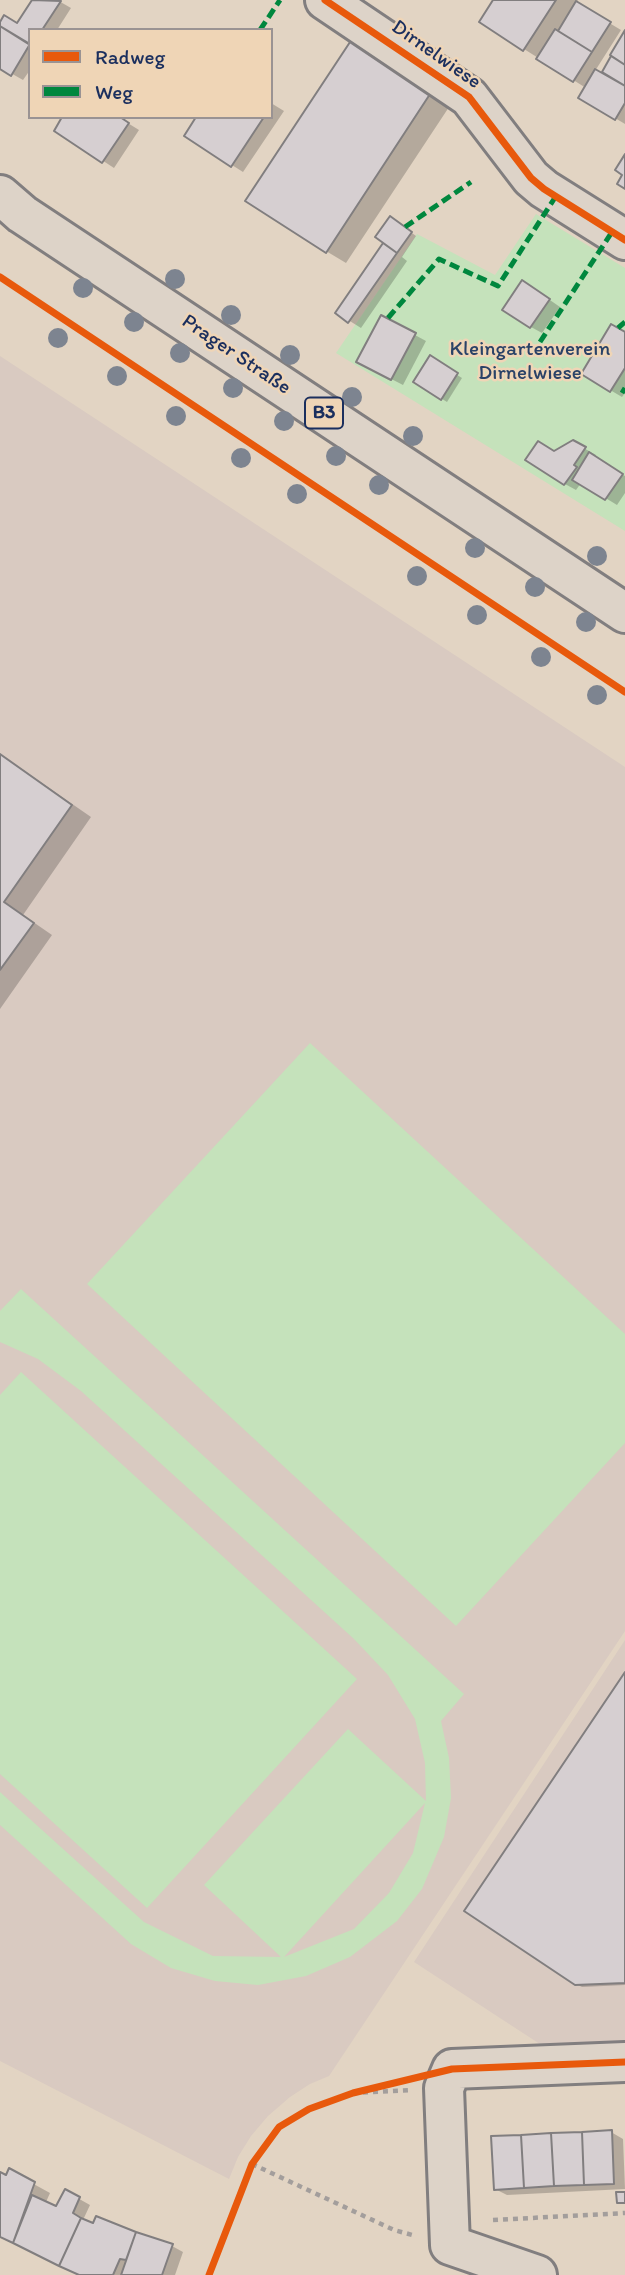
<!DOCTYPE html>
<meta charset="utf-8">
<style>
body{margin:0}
#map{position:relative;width:625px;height:2275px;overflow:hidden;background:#e2d4c3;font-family:Itim,sans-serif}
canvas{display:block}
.legend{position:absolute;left:28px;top:28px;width:245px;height:91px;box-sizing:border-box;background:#efd5b6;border:2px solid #9a9393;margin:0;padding:9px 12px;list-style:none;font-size:21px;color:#1b2f5e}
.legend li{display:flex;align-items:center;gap:14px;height:35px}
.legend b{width:35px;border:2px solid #9a9393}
</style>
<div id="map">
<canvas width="625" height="2275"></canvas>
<ul class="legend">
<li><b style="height:9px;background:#e8590c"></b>Radweg</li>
<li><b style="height:9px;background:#00873e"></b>Weg</li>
</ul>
</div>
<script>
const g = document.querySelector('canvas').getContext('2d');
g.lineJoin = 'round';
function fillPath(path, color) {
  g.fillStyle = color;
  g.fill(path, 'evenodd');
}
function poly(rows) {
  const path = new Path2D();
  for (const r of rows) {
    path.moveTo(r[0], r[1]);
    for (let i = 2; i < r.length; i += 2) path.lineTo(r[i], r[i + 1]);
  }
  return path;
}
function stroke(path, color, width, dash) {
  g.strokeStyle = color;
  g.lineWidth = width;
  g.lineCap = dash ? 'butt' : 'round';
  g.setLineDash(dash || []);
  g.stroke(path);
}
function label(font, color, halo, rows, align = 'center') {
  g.font = font + ' Itim,sans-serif';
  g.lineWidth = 5;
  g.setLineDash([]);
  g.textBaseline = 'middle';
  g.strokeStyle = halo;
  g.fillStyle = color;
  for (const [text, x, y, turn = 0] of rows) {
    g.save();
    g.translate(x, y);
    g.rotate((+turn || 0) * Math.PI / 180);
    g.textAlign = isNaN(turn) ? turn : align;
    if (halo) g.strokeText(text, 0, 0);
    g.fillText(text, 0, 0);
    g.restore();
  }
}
fillPath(poly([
 [0,356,625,767,625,1631,329,2076,310,2084,290,2097,268,2116,251,2136,238,2157,229,2179,0,2061],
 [625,1640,625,2044,546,2048,414,1962]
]), '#d9cac1');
fillPath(poly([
 [536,214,625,268,625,531,336,353,417,234,495,275],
 [310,1043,625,1334,625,1443,456,1626,87,1284],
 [21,1289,464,1694,441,1721,449,1758,451,1798,444,1837,422,1889,397,1921,350,1957,306,1976,258,1985,215,1981,171,1968,131,1944,0,1825,0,1792,144,1922,213,1956,281,1957,204,1885,348,1729,426,1801,425,1763,415,1719,388,1675,354,1639,81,1391,38,1359,0,1342,0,1311],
 [425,1803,413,1853,389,1893,354,1929,284,1957],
 [21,1372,357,1679,147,1908,0,1774,0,1395]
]), '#c5e2bb');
fillPath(poly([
 [34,0,57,0,71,8,57,30,30,30,30,70,23,80,0,67,0,25,18,25],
 [495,0,578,0,576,3,621,30,595,71,625,88,625,124,580,97,586,88,524,49],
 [354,38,453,101,346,263,326,251],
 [271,103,284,111,243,172,186,136,198,117,271,117],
 [118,117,139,130,114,168,56,130],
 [396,221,416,236,402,257,407,261,361,328,337,313,392,251],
 [534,289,560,307,542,333,531,327],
 [382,317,426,341,403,385,370,368],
 [625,334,625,393,622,397,583,374],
 [430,358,462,378,447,402,415,382],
 [573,442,596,455,594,457,625,476,625,493,617,505,581,483,576,490,565,484,554,453],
 [0,754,91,817,23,915,52,935,0,1009],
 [625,1675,625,1985,582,1987,576,1984],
 [611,2132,623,2139,625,2189,507,2195,495,2189],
 [10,2171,50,2193,46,2202,57,2208,65,2191,90,2205,83,2220,94,2225,97,2218,172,2246,183,2252,175,2275,82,2275,0,2236,0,2174,7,2178]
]), '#0003');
const building = poly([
 [32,0,61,1,42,30,30,30,30,45,0,26,0,22,4,15,17,23,32,0],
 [493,0,556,0,523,51,479,22,493,0],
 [576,1,611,22,592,52,558,31,576,1],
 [0,26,30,44,11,76,0,69,0,26],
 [555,29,592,52,573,82,536,59,555,29],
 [625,30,625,65,610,55,625,30],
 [354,36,434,88,326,253,245,201,354,36],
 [611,56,625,65,625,86,602,72,611,56],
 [595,69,625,86,625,103,615,120,578,98,595,69],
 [62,117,120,117,129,123,102,163,54,131,62,117],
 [196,117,264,117,231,167,184,136,196,117],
 [625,154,625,189,617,184,622,175,615,170,625,154],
 [390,216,412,232,397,253,375,237,390,216],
 [383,243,397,253,348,323,335,313,383,243],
 [522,280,550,299,530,328,502,310,522,280],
 [381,315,416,333,391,380,356,362,381,315],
 [611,324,625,332,625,368,610,392,581,374,611,324],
 [430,355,458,373,441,400,413,382,430,355],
 [573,440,586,447,574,465,577,467,564,485,525,460,538,441,554,451,573,440],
 [589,452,623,474,605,500,572,480,589,452],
 [0,754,72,805,4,902,34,923,0,970,0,754],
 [625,1672,625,1983,575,1985,464,1911,625,1672],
 [612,2130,614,2184,584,2185,582,2132,612,2130],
 [582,2132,584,2185,554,2186,551,2133,582,2132],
 [551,2133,554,2186,524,2188,521,2135,551,2133],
 [521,2135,524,2188,494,2190,491,2136,521,2135],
 [9,2168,35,2182,13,2243,0,2237,0,2172,6,2175,9,2168],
 [65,2189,80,2197,73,2213,81,2218,59,2266,13,2243,32,2195,56,2206,65,2189],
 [616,2192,625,2192,625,2203,617,2203,616,2192],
 [96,2216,136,2232,126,2260,120,2259,113,2275,79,2275,59,2266,81,2218,93,2223,96,2216],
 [136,2232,173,2244,162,2275,121,2275,136,2232]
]);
fillPath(building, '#d6cfd1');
stroke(building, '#817e7f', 2);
const minor = poly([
 [325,0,469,97,531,178,544,189,625,240],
 [537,2275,450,2245,444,2088,452,2069,625,2062]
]);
const major = poly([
 [0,195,22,214,625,613]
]);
stroke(minor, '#817e7f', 44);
stroke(major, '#817e7f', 44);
stroke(poly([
 [353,2093,411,2090],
 [252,2164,394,2230,416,2236],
 [493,2220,625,2213]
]), '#a39e9c', 4.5, [5, 5]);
stroke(minor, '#ddd3c8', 38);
stroke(major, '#ddd3c8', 38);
stroke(poly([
 [260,30,280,0],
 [405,227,471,182],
 [388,318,439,259,498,286,556,196],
 [618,328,625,322],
 [540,342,612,232],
 [622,393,625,388]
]), '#00873e', 5, [10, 5]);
stroke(poly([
 [325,0,469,97,531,178,544,189,625,240],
 [0,277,625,692],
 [209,2275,252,2164,279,2127,309,2109,353,2093,452,2069,625,2062]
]), '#e8590c', 7);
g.fillStyle = '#7d8490';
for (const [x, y] of [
 [175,279],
 [83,288],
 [231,315],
 [134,322],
 [58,338],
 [180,353],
 [290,355],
 [117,376],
 [233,388],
 [352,397],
 [176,416],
 [284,421],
 [413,436],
 [336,456],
 [241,458],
 [379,485],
 [297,494],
 [475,548],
 [597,556],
 [417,576],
 [535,587],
 [477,615],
 [586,622],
 [541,657],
 [597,695]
]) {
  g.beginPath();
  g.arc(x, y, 10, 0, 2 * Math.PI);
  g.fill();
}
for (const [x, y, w] of [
 [324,413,38]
]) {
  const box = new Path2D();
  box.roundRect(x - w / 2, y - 15.5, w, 31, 5);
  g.fillStyle = '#efd5b6';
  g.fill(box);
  stroke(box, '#1b2f5e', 2);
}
label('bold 19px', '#1b2f5e', null, [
 ["B3",324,413]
]);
label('21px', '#1b2f5e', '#efd5b6', [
 ["Dirnelwiese",436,55,35],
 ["Prager Straße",236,355,34]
]);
label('21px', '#2a4267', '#efd5b6', [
 ["Kleingartenverein",530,350],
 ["Dirnelwiese",530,374]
]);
</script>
